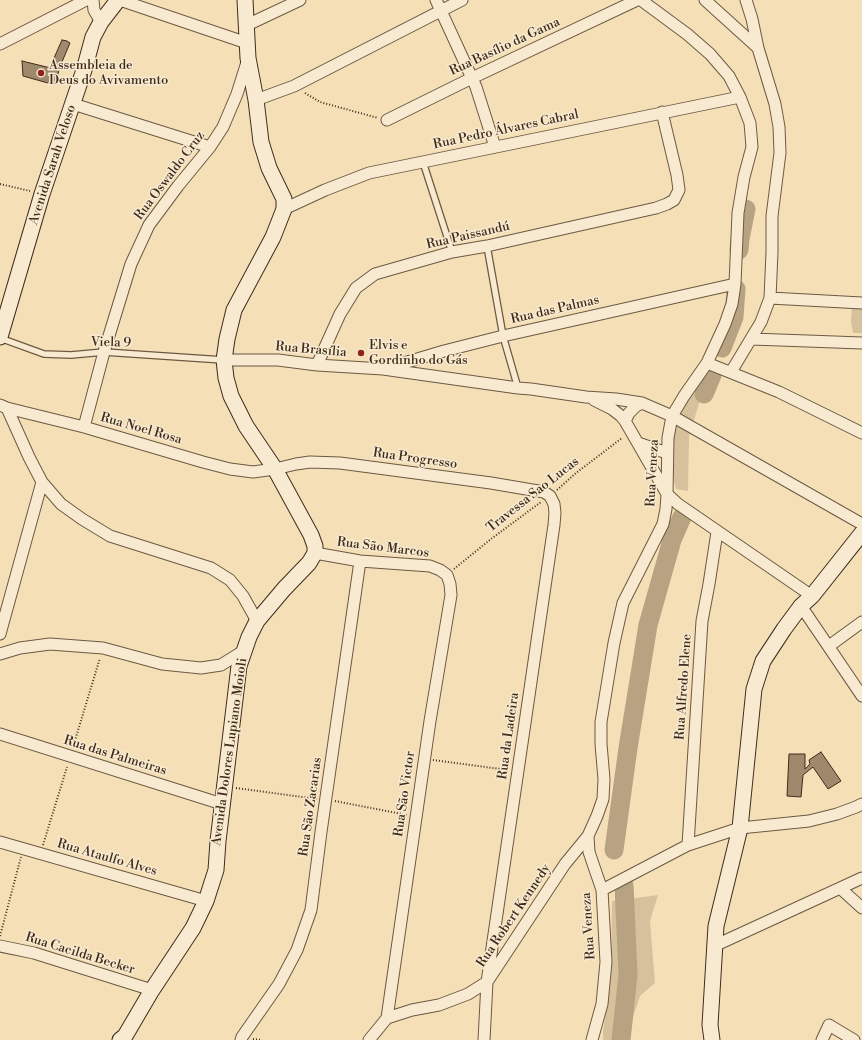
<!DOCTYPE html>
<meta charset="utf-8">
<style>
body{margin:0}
canvas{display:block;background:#f5dfb7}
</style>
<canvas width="862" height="1040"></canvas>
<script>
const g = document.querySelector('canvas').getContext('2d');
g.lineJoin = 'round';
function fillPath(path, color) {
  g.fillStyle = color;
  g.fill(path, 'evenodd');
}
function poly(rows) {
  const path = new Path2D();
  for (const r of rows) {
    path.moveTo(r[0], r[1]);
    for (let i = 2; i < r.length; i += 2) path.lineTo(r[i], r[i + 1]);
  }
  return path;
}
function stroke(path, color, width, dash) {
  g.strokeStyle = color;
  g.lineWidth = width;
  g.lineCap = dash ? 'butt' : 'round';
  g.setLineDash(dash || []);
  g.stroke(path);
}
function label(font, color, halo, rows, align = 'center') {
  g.font = font + ' "Libre Bodoni",serif';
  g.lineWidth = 3;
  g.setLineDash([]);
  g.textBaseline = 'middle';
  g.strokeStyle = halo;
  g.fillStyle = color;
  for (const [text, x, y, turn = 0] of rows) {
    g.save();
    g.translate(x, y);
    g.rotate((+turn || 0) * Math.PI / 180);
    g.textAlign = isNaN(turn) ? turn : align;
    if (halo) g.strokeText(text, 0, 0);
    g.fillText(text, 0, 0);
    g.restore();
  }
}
fillPath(poly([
 [852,307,862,308,862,333,853,333,851,321],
 [703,391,689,436,688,491,676,489,670,468,675,427,680,404,691,395],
 [658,895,650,921,655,983,640,996,633,1017,630,1040,603,1040,603,1031,611,978,612,901]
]), '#d6c19c');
stroke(poly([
 [739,250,740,239,746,209],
 [722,348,734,317,736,289],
 [704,394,712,375],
 [614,850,628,748,648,625,672,540,682,517],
 [621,1040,628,975,624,885]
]), '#b7a282', 19);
const building = poly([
 [62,40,67,41,70,43,59,69,50,67,62,40],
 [22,61,59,70,55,85,23,76,22,61],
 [821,752,841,781,828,789,813,767,803,775,801,797,787,796,789,754,805,754,805,769,810,764,809,760,821,752]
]);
fillPath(building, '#9e896c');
stroke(building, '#3f2c1b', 1);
const service = poly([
 [423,162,452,252],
 [487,246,503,336,518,388],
 [0,338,44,354,71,355,104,352,223,360]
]);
const minor = poly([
 [93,0,94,10,101,22],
 [120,0,247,43],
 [436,0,476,87,495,147],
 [705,0,758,48],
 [247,25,300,0],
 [0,44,86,0],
 [256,100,294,86,462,0],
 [73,104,210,147],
 [387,120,472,78,637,0],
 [284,209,325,190,369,173,740,97],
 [770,298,862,303],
 [752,339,862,343],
 [224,360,278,360,317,365,383,369,518,388,531,389,586,397,616,399,642,403,672,416,862,524],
 [707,363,779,392,862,433],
 [317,365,340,314,356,288,375,274,452,252,487,246,656,208,667,204,674,200,679,190,677,175,662,112],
 [387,368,444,351,503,336,735,284],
 [731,372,761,322,770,298,772,252,772,216,780,153,779,127,775,104,758,48,752,19,746,0],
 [594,400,612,409,621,416,625,421,667,494,678,504,812,596],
 [0,405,7,408,84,427,203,462,230,469,253,472,275,469,296,464,310,462,340,463,491,483,544,492,550,496,554,504,555,513,554,525,487,982,484,1040],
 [7,408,29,457,42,482,61,504,82,519,110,536,211,568,230,580,243,596,257,621],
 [625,421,629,413,636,406,642,403],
 [84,427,104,352,131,264,149,225,178,186,210,147,223,127,237,94,248,59],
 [638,443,667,453],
 [315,553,360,561,430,566,440,570,447,575,450,584,451,595,430,721,387,1018],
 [801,606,862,696],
 [0,634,42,482],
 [829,646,862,622],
 [0,654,20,648,50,644,103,648,162,664,201,668,221,665,245,650],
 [0,734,222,804],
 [0,842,206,901],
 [688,845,702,621,709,584,717,532],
 [840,888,862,908],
 [602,890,688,845,740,828,809,821,837,814,856,807,862,804],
 [0,946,34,953,152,990],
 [714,946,862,878],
 [241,1040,242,1037,279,984,297,950,311,910,321,832,360,561],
 [369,1040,387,1018,412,1010,439,1005,468,994,487,982,565,864,588,836],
 [592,1040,602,1004,606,962,602,890,589,852,588,836,597,816,603,799,604,779,601,744,601,722,614,643,623,603,663,524,666,509,667,494,668,438,672,416,684,396,707,363,725,324,732,304,735,284,738,213,744,177,752,147,750,123,740,97,729,76,710,54,687,34,641,0],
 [822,1040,829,1025,854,1040]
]);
const secondary = poly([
 [0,337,42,194,84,70,93,37,101,22,118,0],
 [120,1040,125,1036,152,990,193,928,206,901,216,870,218,841,239,666,249,637,257,621,284,589,309,563,315,553,315,546,311,535,275,469,246,426,231,396,226,378,224,360,227,339,234,310,273,237,284,209,284,199,269,168,261,142,256,100,248,58,245,0],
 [712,1040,710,1025,716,926,740,828,754,689,763,661,784,629,801,606,812,596,862,533]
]);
stroke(service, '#6c5942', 8);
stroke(minor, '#6c5942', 13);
stroke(secondary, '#3f2c1b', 17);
stroke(poly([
 [305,93,320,102,378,118],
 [0,184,30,191],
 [557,490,576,473,622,438],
 [454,569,491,539,541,502],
 [73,747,100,658],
 [433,760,508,770],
 [236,788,317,799],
 [335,801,407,815],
 [43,845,67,767],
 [0,936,21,857],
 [253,1039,262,1040]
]), '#3f2c1b', 2, [1, 2]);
stroke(service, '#f8ead0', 5.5);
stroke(minor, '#f8ead0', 11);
stroke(secondary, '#f8ead0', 15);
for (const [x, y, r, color] of [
 [41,73,4,"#8f2418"],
 [361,353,4,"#8f2418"]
]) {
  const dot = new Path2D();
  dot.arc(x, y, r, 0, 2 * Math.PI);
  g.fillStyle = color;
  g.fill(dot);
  stroke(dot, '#f8ead0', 1.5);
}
label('13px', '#3f2c1b', '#f8ead0', [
 ["Rua Basílio da Gama",505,47,-25],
 ["Rua Pedro Álvares Cabral",506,130,-12],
 ["Avenida Sarah Veloso",53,165,-72],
 ["Rua Oswaldo Cruz",170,176,-53],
 ["Rua Paissandú",468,236,-13],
 ["Rua das Palmas",555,310,-13],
 ["Viela 9",111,343,1],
 ["Rua Brasília",311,350,5],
 ["Rua Noel Rosa",141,429,16],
 ["Rua Progresso",415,459,8],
 ["Rua Veneza",653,473,-87],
 ["Travessa Sao Lucas",533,495,-38],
 ["Rua São Marcos",383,548,7],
 ["Rua Alfredo Elene",684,687,-86],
 ["Rua da Ladeira",509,736,-82],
 ["Avenida Dolores Lupiano Moioli",230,752,-82],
 ["Rua das Palmeiras",115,756,17],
 ["Rua São Victor",405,794,-82],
 ["Rua São Zacarias",311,807,-82],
 ["Rua Ataulfo Alves",107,858,16],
 ["Rua Robert Kennedy",514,916,-56],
 ["Rua Veneza",589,926,-94],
 ["Rua Cacilda Becker",80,954,17]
]);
label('13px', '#3f2c1b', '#f8ead0', [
 ["Assembleia de",49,66],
 ["Deus do Avivamento",49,81],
 ["Elvis e",369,346],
 ["Gordinho do Gás",369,361]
], 'left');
</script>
